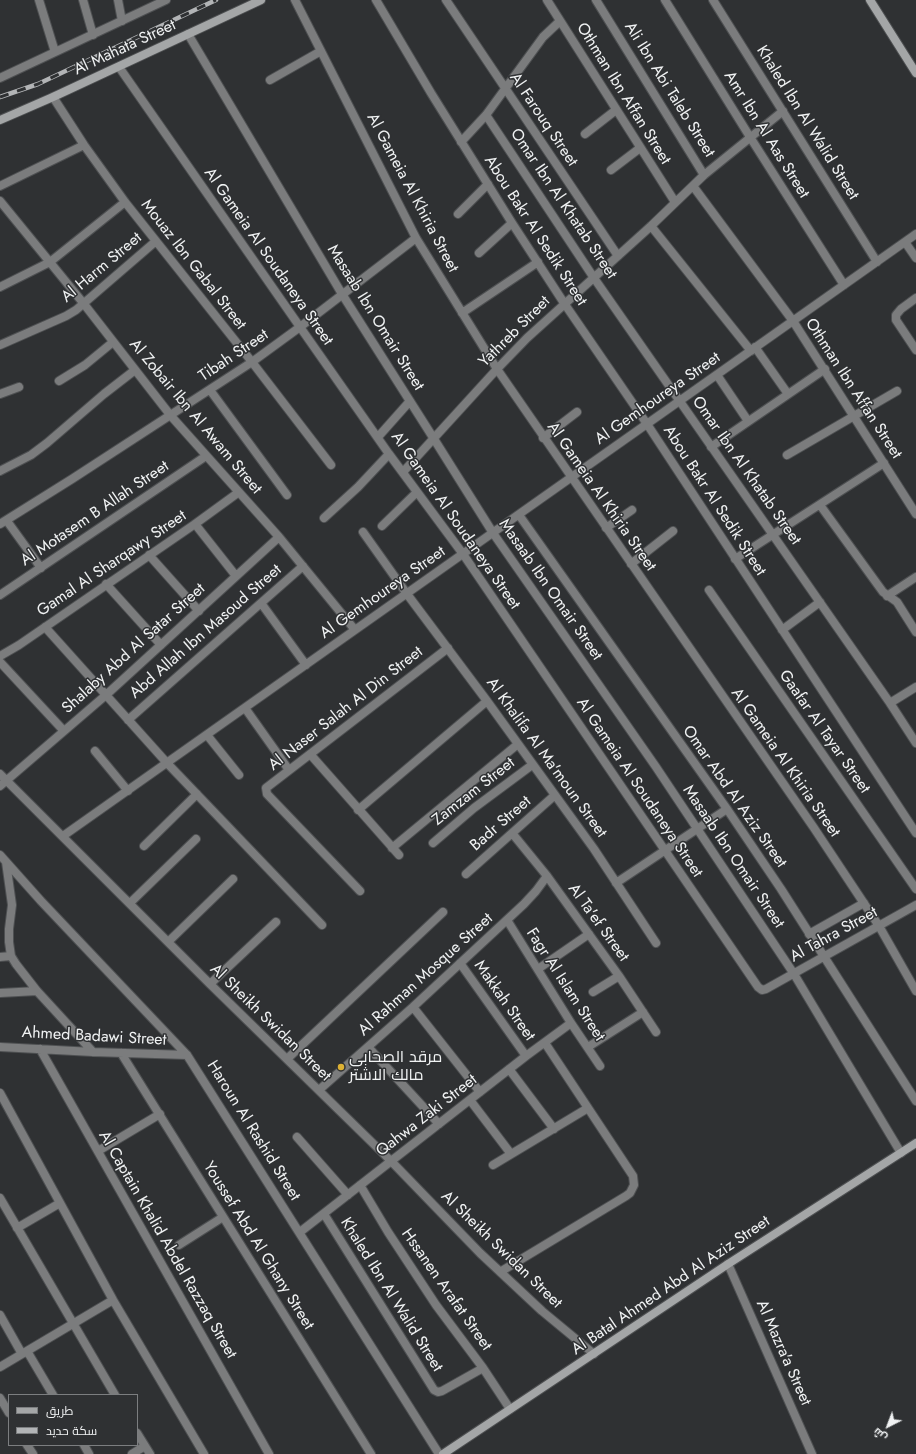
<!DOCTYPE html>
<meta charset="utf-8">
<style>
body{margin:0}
#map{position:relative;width:916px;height:1454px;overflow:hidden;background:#2f3133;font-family:Jost,Cairo,sans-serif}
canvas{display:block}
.legend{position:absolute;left:8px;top:1394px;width:130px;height:52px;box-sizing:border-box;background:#2f3133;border:1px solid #7c7e80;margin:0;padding:5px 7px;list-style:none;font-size:12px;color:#f0f2f3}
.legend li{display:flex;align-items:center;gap:8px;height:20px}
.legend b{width:20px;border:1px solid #7c7e80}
.north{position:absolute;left:868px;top:1406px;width:40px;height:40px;-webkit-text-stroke:3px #2f3133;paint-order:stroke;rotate:222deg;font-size:11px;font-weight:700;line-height:16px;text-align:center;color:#f0f2f3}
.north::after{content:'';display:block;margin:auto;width:14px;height:18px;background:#f0f2f3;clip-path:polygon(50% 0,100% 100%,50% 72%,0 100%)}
</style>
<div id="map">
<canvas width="916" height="1454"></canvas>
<ul class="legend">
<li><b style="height:5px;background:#a4a6a7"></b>طريق</li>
<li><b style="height:5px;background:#b2b4b6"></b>سكة حديد</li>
</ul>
<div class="north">ش</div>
</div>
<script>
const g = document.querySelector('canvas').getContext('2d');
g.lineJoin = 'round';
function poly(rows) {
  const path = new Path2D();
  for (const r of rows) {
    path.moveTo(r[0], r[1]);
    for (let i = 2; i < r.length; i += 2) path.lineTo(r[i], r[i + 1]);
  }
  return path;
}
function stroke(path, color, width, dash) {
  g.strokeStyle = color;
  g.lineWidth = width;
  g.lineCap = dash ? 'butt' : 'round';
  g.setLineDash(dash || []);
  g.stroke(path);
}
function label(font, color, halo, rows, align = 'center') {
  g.font = font + ' Jost,Cairo,sans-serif';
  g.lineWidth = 3;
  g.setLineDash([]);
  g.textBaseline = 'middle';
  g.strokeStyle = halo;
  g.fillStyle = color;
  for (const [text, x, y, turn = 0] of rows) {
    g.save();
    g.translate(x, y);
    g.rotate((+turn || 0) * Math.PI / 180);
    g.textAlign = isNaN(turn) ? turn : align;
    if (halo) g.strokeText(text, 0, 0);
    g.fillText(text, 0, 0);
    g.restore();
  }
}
const street = poly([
 [39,0,55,52],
 [83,0,93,35],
 [118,0,122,21],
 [295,0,416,238,497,369,814,828,879,926,916,991],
 [376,0,431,93,512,223,564,303,647,424,916,833],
 [446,0,618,256],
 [547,0,675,202],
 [596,0,704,175],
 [665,0,750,137,844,285],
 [713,0,877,262],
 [188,34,342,294,434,439,493,533,656,767,794,974,901,1153],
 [119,67,300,327,389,454,463,554,758,987,762,990,766,989,916,905],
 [0,78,166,0],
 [270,80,321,51],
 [53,97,84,145,125,202,252,362,331,465],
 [486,115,594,278,890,703,916,743],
 [585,134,616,110],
 [461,142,486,115,543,37,560,21],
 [611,170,640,148],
 [0,186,84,145],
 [693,186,793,321,916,514],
 [0,201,84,304,171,416,279,537,355,630],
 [458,214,488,184],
 [651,226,751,351],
 [905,242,916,258],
 [479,253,512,223],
 [0,287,50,262,125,202],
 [916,298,901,309,896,315,896,320,916,350],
 [462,313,538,262],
 [0,345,66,316,76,310,156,241],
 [755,347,788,394],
 [717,375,748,421],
 [59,381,85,365,113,342],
 [210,390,287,495],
 [0,394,19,387],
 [378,437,410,401],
 [543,438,577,412],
 [711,447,825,369],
 [787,455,897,391],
 [0,471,31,455,47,443,104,394,135,370],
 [403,472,497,369,527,338,651,226,704,175,783,111],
 [820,505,883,592,897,602,916,632],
 [519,515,727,809,781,889,916,1101],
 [324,518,358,487,389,454],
 [7,521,41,568],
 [0,524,72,479,252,362,300,327,416,238],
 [195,524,236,576],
 [382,526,417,492],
 [606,528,632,510],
 [363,532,407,594,487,701,594,849,656,943],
 [149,555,199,611],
 [735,559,884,463],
 [631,564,673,531],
 [106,584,161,645],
 [709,590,916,889],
 [0,595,206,456],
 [887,596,916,577],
 [261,603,306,665],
 [45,627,167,763,322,925],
 [782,630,820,602],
 [0,656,19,645,195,524,239,492],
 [0,662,64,731],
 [890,703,916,687],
 [245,708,289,770],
 [128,720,303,566],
 [207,735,239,775],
 [95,751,128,791],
 [310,754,399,855],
 [0,774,210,984,391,1161,480,1253,542,1311,594,1354],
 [0,786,106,695,279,537],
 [358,810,487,701],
 [512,833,547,876,619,976,656,1032],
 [63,836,916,234],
 [433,843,474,808,532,765],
 [144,846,197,794],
 [392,848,518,744],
 [0,855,41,901,187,1055,439,1454],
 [6,862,12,905,9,929,9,942,11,956,16,964,37,991,93,1052],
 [466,874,555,795],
 [616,883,727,809],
 [360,891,267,794,266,788,448,648],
 [130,903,196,839],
 [507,920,571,1023,600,1066],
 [809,934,864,903],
 [168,942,233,879],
 [0,957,11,956],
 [460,963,526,1056],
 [538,969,589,934],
 [210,984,276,922],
 [593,992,619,976],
 [0,993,37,991],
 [413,1007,480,1092],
 [0,1047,93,1052,187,1055],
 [368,1047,439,1124],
 [588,1047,643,1012],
 [40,1049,269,1454],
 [121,1053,371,1454],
 [287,1059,443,912],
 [509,1069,554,1129],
 [319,1090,413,1007,524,904,536,891,547,876],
 [0,1093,113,1300,204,1454],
 [470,1100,511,1154],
 [297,1137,348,1195],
 [98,1151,160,1114],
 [493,1165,588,1108],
 [360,1185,388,1232,436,1305,483,1368,510,1409],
 [0,1198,115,1395],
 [324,1214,434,1390,438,1392,442,1391,483,1368],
 [17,1228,60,1203],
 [300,1232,526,1056,571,1023],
 [179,1245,223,1217],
 [728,1264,812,1454],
 [500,1272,626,1196,630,1193,634,1185,633,1176,545,1043],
 [0,1315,22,1354],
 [27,1351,53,1395],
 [0,1367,113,1300],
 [0,1398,9,1413],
 [137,1433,150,1454],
 [27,1445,33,1454],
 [84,1445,89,1454],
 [132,1454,145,1446]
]);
const secondary = poly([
 [870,0,916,73],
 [0,120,53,97,261,0],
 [443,1454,728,1264,916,1143]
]);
stroke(street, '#4e5052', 10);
stroke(secondary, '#4e5052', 10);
stroke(street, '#7b7c7d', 8);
stroke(secondary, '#a4a6a7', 8);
const rail = poly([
 [0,97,38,84,216,0]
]);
stroke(rail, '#b2b4b6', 4.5);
stroke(rail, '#2f3133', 3, [9]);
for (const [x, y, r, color] of [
 [341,1067,4,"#ddb133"]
]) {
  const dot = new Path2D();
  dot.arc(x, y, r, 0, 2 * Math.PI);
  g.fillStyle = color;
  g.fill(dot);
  stroke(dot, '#2f3133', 1.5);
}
label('16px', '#f0f2f3', '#2f3133', [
 ["Al Mahata Street",125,48,-25],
 ["Ali Ibn Abi Taleb Street",669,90,58],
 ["Othman Ibn Affan Street",623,94,58],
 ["Al Farouq Street",543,120,56],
 ["Khaled Ibn Al Walid Street",807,123,58],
 ["Amr Ibn Al Aas Street",766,135,58],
 ["Al Gameia Al Khiria Street",412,193,62],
 ["Omar Ibn Al Khatab Street",563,204,56],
 ["Abou Bakr Al Sedik Street",535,231,57],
 ["Al Gameia Al Soudaneya Street",268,257,55],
 ["Mouaz Ibn Gabal Street",193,265,52],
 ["Al Harm Street",102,268,-40],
 ["Masaab Ibn Omair Street",375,318,58],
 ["Yathreb Street",515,332,-45],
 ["Tibah Street",234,356,-34],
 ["Othman Ibn Affan Street",853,389,57],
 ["Al Gemhoureya Street",658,399,-35],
 ["Al Zobair Ibn Al Awam Street",195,417,50],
 ["Omar Ibn Al Khatab Street",746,471,55],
 ["Al Gameia Al Khiria Street",601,497,55],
 ["Abou Bakr Al Sedik Street",714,501,57],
 ["Al Motasem B Allah Street",95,514,-34],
 ["Al Gameia Al Soudaneya Street",455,521,55],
 ["Gamal Al Sharqawy Street",112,564,-34],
 ["Masaab Ibn Omair Street",550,590,55],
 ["Al Gemhoureya Street",383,593,-35],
 ["Abd Allah Ibn Masoud Street",206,632,-41],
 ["Shalaby Abd Al Satar Street",134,649,-42],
 ["Al Naser Salah Al Din Street",346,709,-38],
 ["Gaafar Al Tayar Street",824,732,55],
 ["Al Khalifa Al Ma'moun Street",546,758,54],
 ["Al Gameia Al Khiria Street",785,763,55],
 ["Al Gameia Al Soudaneya Street",639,788,56],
 ["Zamzam Street",474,792,-38],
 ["Omar Abd Al Aziz Street",734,797,55],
 ["Badr Street",501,824,-41],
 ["Masaab Ibn Omair Street",733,857,56],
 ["Al Ta'ef Street",598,923,54],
 ["Al Tahra Street",834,935,-29],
 ["Al Rahman Mosque Street",426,975,-42],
 ["Fagr Al Islam Street",565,985,57],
 ["Makkah Street",504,1001,55],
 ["Al Sheikh Swidan Street",270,1023,44],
 ["Ahmed Badawi Street",94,1037,3],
 ["Qahwa Zaki Street",427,1116,-38],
 ["Haroun Al Rashid Street",253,1131,58],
 ["Al Captain Khalid Abdel Razzaq Street",167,1245,60],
 ["Youssef Abd Al Ghany Street",258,1246,58],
 ["Al Sheikh Swidan Street",501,1250,44],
 ["Al Batal Ahmed Abd Al Aziz Street",671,1286,-34],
 ["Hssanen Arafat Street",446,1290,55],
 ["Khaled Ibn Al Walid Street",391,1295,58],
 ["Al Mazra'a Street",783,1353,66]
]);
label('16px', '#f0f2f3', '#2f3133', [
 ["مرقد الصحابي",349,1058],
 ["مالك الاشتر",349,1076]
], 'left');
</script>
